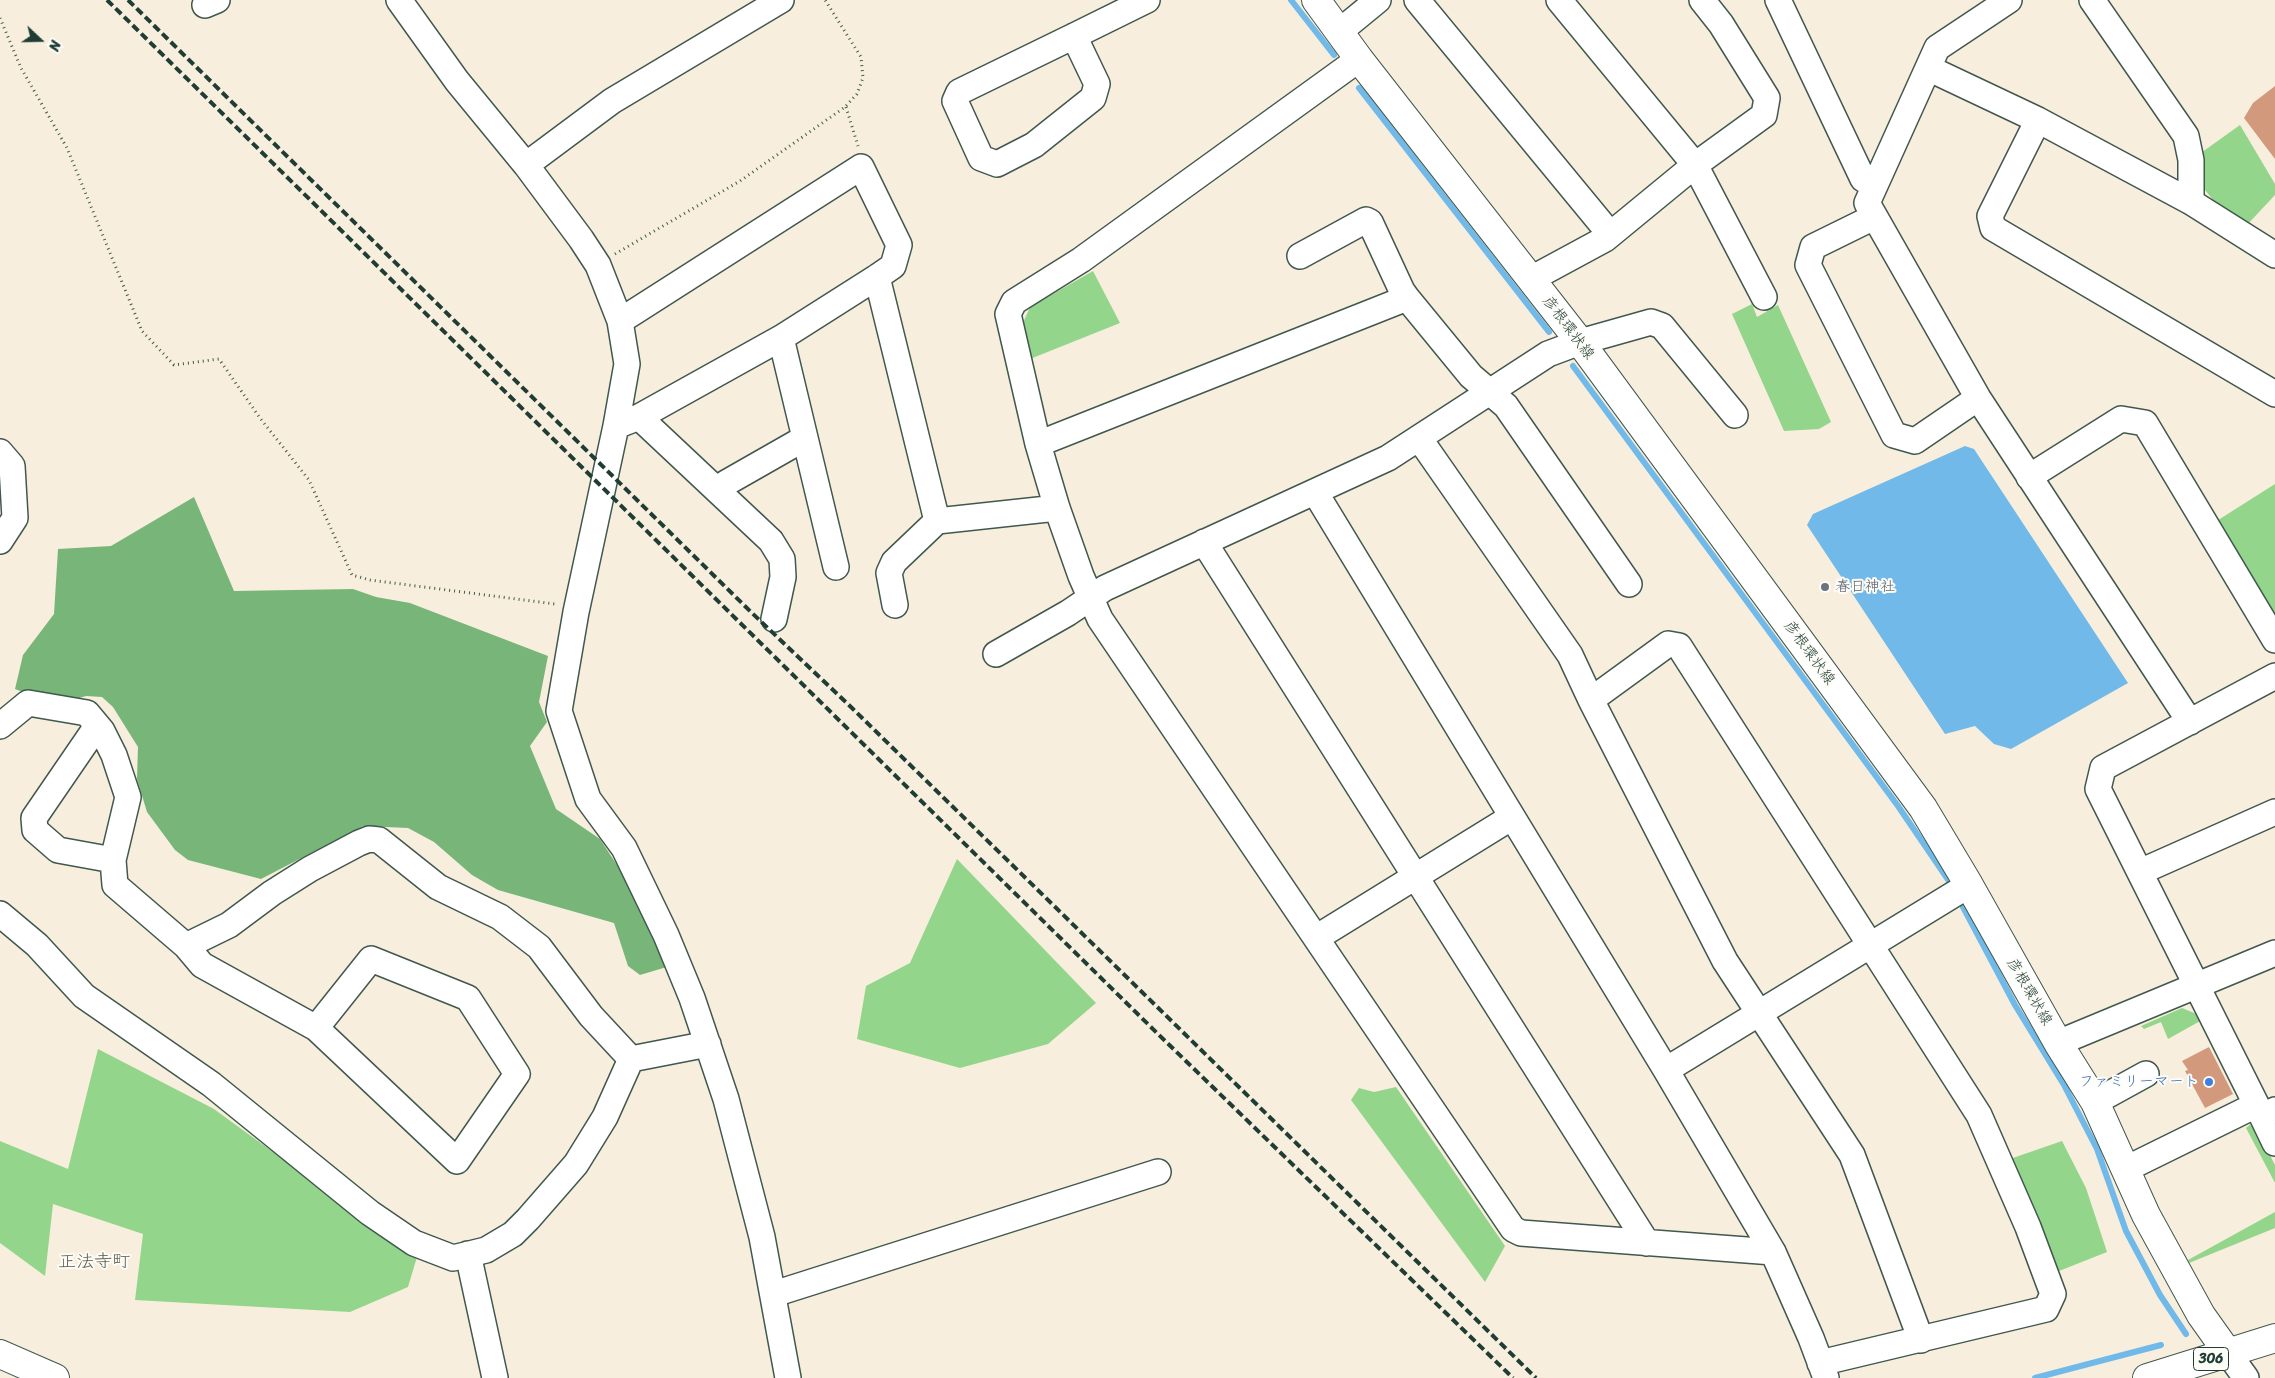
<!DOCTYPE html>
<meta charset="utf-8">
<style>
body{margin:0}
#map{position:relative;width:2275px;height:1378px;overflow:hidden;background:#f8eedd;font-family:Sriracha,sans-serif}
canvas{display:block}
.north{position:absolute;left:15px;top:15px;width:50px;height:50px;-webkit-text-stroke:4px #fdfcf7;paint-order:stroke;rotate:111deg;font-size:14px;font-weight:700;line-height:20px;text-align:center;color:#1f3d34}
.north::after{content:'';display:block;margin:auto;width:18px;height:22px;background:#1f3d34;clip-path:polygon(50% 0,100% 100%,50% 72%,0 100%)}
</style>
<div id="map">
<canvas width="2275" height="1378"></canvas>
<div class="north">N</div>
</div>
<script>
const g = document.querySelector('canvas').getContext('2d');
g.lineJoin = 'round';
function fillPath(path, color) {
  g.fillStyle = color;
  g.fill(path, 'evenodd');
}
function poly(rows) {
  const path = new Path2D();
  for (const r of rows) {
    path.moveTo(r[0], r[1]);
    for (let i = 2; i < r.length; i += 2) path.lineTo(r[i], r[i + 1]);
  }
  return path;
}
function stroke(path, color, width, dash) {
  g.strokeStyle = color;
  g.lineWidth = width;
  g.lineCap = dash ? 'butt' : 'round';
  g.setLineDash(dash || []);
  g.stroke(path);
}
function label(font, color, halo, rows, align = 'center') {
  g.font = font + ' Sriracha,"Klee One",sans-serif';
  g.lineWidth = 4;
  g.setLineDash([]);
  g.textBaseline = 'middle';
  g.strokeStyle = halo;
  g.fillStyle = color;
  for (const [text, x, y, turn = 0] of rows) {
    g.save();
    g.translate(x, y);
    g.rotate((+turn || 0) * Math.PI / 180);
    g.textAlign = isNaN(turn) ? turn : align;
    if (halo) g.strokeText(text, 0, 0);
    g.fillText(text, 0, 0);
    g.restore();
  }
}
fillPath(poly([
 [2240,125,2275,184,2275,195,2246,226,2222,211,2205,190,2198,155],
 [1093,271,1120,323,1030,359,1023,323,1030,307],
 [1752,304,1757,317,1778,305,1831,422,1819,429,1784,431,1732,314],
 [2275,484,2275,623,2215,522],
 [957,859,1096,1003,1048,1044,960,1068,857,1039,866,986,910,963],
 [2182,1008,2199,1015,2202,1020,2168,1039,2161,1022,2144,1029,2141,1026],
 [98,1049,214,1109,417,1257,408,1287,350,1312,135,1300,143,1234,53,1204,45,1276,0,1243,0,1141,68,1169],
 [1396,1087,1505,1246,1485,1282,1351,1100,1359,1088,1374,1092],
 [2253,1122,2275,1165,2275,1183,2246,1128],
 [2062,1141,2086,1188,2107,1252,2054,1273,2007,1160],
 [2275,1212,2275,1228,2189,1263,2188,1260]
]), '#94d58c');
fillPath(poly([
 [194,497,234,591,353,589,376,597,410,603,548,656,539,702,547,722,530,746,556,809,600,839,643,905,670,966,640,975,628,966,614,923,498,890,472,875,434,842,408,828,363,826,261,879,188,860,175,850,147,812,137,779,138,747,113,707,102,697,86,696,57,705,15,689,23,655,54,614,58,549,111,546]
]), '#77b678');
fillPath(poly([
 [1965,446,1974,449,2128,683,2011,749,1994,744,1975,726,1945,734,1807,525,1813,514]
]), '#70b9e8');
stroke(poly([
 [1291,0,1334,55],
 [1359,88,1549,332],
 [1573,366,1898,806,1949,881],
 [1963,907,2015,1005,2064,1085,2097,1149,2126,1231,2160,1295,2186,1334],
 [2035,1378,2161,1345]
]), '#70b9e8', 6);
fillPath(poly([
 [2275,86,2275,159,2244,118,2253,103],
 [2209,1047,2233,1094,2205,1108,2185,1071,2188,1070,2182,1061]
]), '#d2997d');
const minor = poly([
 [399,0,457,81,526,165,581,239,598,265,620,321,627,364,616,426,576,612,559,711,588,799,624,848,666,935,692,998,726,1099,762,1237,788,1378],
 [1417,0,1610,234],
 [1559,0,1695,165,1764,297],
 [1778,0,1863,179,1874,184],
 [2009,0,1937,48,1867,203,1978,398,2190,722],
 [2092,0,2186,136,2191,160,2191,202],
 [205,5,217,0],
 [1339,32,1378,0],
 [1074,36,1097,84,1093,98,1034,145,997,164,981,158,955,101,959,92,1074,36,1147,0],
 [1359,59,1081,260,1014,302,1008,314,1038,444,1057,508,1081,576,1100,619,1513,1229,1521,1233,1773,1252],
 [1928,68,2038,120,2191,202,2275,255],
 [2038,120,1990,216,1993,228,2275,394],
 [526,165,612,101,781,0],
 [1874,217,1813,247,1808,265,1894,435,1915,441,1978,398],
 [1300,256,1366,220,1370,222,1402,291,1407,298],
 [877,277,937,521,1057,508],
 [1531,279,1605,239,1695,165,1764,115,1767,98,1721,24,1702,0],
 [781,338,836,567],
 [639,417,771,541,782,559,783,577,774,619],
 [616,426,639,417,781,338,877,277,893,266,899,245,861,167,620,321],
 [1419,438,1570,655,1591,700,1668,644,1679,646,1979,1115,2028,1227,2053,1294,2046,1309,1820,1363],
 [1038,444,1407,298,1471,376,1506,406,1629,584],
 [0,452,12,466,15,518,0,541],
 [2029,477,2121,419,2145,423,2275,640],
 [726,483,805,438],
 [1315,492,1666,1070,1773,1252,1811,1338,1826,1378],
 [1204,542,1647,1243],
 [895,605,889,573,894,562,937,521],
 [996,654,1068,613,1105,588,1388,458,1548,354,1580,342,1651,322,1662,326,1735,415],
 [2275,676,2103,768,2098,789,2262,1116,2275,1110],
 [1591,700,1725,961,1852,1155,1921,1340],
 [0,726,28,703,87,713,102,731,114,755,128,797,113,860,115,885,186,946,229,925,272,893,310,869,359,843,369,839,379,840,438,887,500,917,539,947,591,1016,631,1059],
 [97,726,34,818,35,830,58,850,113,860],
 [2140,872,2275,812],
 [0,914,37,945,84,996,211,1084,370,1213,414,1243,453,1258,486,1250,513,1234,528,1219,576,1164,605,1117,631,1059],
 [1316,938,1512,817],
 [186,946,202,965,316,1028,457,1161,517,1074,468,998,371,959,316,1028],
 [2058,1043,2275,953],
 [631,1059,708,1044],
 [1666,1070,1969,885],
 [2095,1102,2146,1074],
 [2262,1116,2275,1143],
 [2126,1169,2256,1105],
 [468,1254,495,1378],
 [774,1294,1158,1172],
 [2228,1353,2246,1378]
]);
const major = poly([
 [1316,0,1359,59,1580,342,1923,808,1969,885,2058,1043,2095,1102,2146,1215,2201,1315,2228,1353]
]);
const highway = poly([
 [0,1354,55,1378],
 [2147,1378,2275,1338]
]);
stroke(minor, '#40584d', 28);
stroke(major, '#40584d', 30);
stroke(highway, '#40584d', 30);
stroke(poly([
 [0,18,21,68,67,148,142,331,174,365,219,359,260,418,309,480,352,575,370,580,555,604],
 [846,107,858,146],
 [615,254,740,181,845,107,857,94,863,78,861,57,825,0]
]), '#40584d', 3, [1, 4]);
stroke(minor, '#fff', 25);
stroke(major, '#fff', 28);
stroke(highway, '#fff', 28);
stroke(poly([
 [107,0,1158,1034,1513,1378],
 [128,0,752,613,853,709,1536,1378]
]), '#1f3d34', 4, [8, 4]);
for (const [x, y, r, color] of [
 [1825,587,5,"#6b7280"],
 [2209,1082,5,"#3f7fe0"]
]) {
  const dot = new Path2D();
  dot.arc(x, y, r, 0, 2 * Math.PI);
  g.fillStyle = color;
  g.fill(dot);
  stroke(dot, '#fdfcf7', 2);
}
for (const [x, y, w] of [
 [2211,1359,35]
]) {
  const box = new Path2D();
  box.roundRect(x - w / 2, y - 11.5, w, 23, 4);
  g.fillStyle = '#fdfcf7';
  g.fill(box);
  stroke(box, '#1f3d34', 1);
}
label('bold 14px', '#1f3d34', null, [
 ["306",2211,1359]
]);
label('15px', '#1f3d34', '#fdfcf7', [
 ["彦根環状線",1568,328,53],
 ["彦根環状線",1809,653,54],
 ["彦根環状線",2029,992,60]
]);
label('15px', '#5b616d', '#fdfcf7', [
 ["春日神社",1835,587]
], 'left');
label('15px', '#366cbe', '#fdfcf7', [
 ["ファミリーマート",2199,1082]
], 'right');
label('18px', '#5e5d4e', '#fdfcf7', [
 ["正法寺町",94,1262]
]);
</script>
